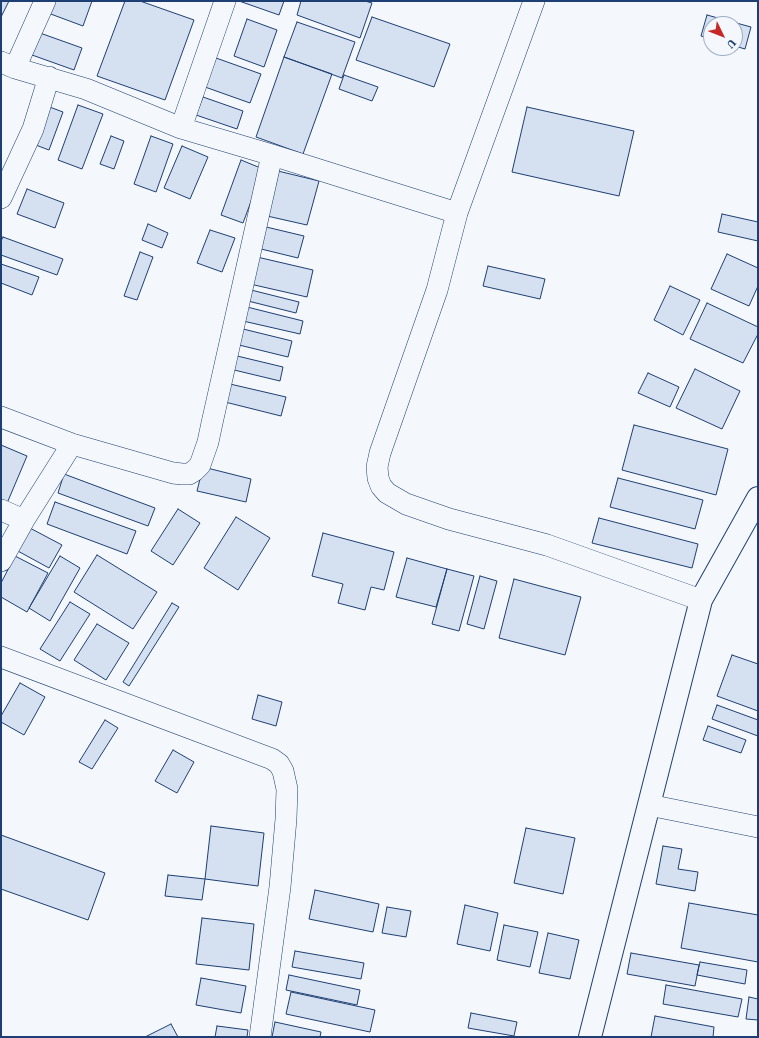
<!DOCTYPE html>
<style>
body{margin:0}
#map{position:relative;width:759px;height:1038px;overflow:hidden;background:#f4f7fb;font-family:"Source Serif 4",serif}
canvas{display:block}
.frame{position:absolute;inset:0;border:2px solid #1d3f73;pointer-events:none}
.north{position:absolute;left:703px;top:16px;width:40px;height:40px;box-sizing:border-box;background:#f4f7fb;border:1px solid #9eadc5;border-radius:50%;rotate:133deg;font-size:11px;font-weight:700;line-height:16px;text-align:center;color:#1d3f73}
.north::after{content:'';display:block;margin:auto;width:14px;height:18px;background:#c62828;clip-path:polygon(50% 0,100% 100%,50% 72%,0 100%)}
</style>
<div id="map">
<canvas width="759" height="1038"></canvas>
<div class="frame"></div>
<div class="north">U</div>
</div>
<script>
const g = document.querySelector('canvas').getContext('2d');
g.lineJoin = 'round';
function fillPath(path, color) {
  g.fillStyle = color;
  g.fill(path, 'evenodd');
}
function poly(rows) {
  const path = new Path2D();
  for (const r of rows) {
    path.moveTo(r[0], r[1]);
    for (let i = 2; i < r.length; i += 2) path.lineTo(r[i], r[i + 1]);
  }
  return path;
}
function stroke(path, color, width, dash) {
  g.strokeStyle = color;
  g.lineWidth = width;
  g.lineCap = dash ? 'butt' : 'round';
  g.setLineDash(dash || []);
  g.stroke(path);
}
const building = poly([
 [1,1,9,1,1,17,1,1],
 [52,1,92,1,83,26,48,13,52,1],
 [125,1,140,1,194,20,165,100,97,76,125,1],
 [239,1,284,1,279,15,239,1],
 [301,1,365,1,372,3,360,38,297,15,301,1],
 [707,15,751,27,745,49,735,46,735,24,711,24,711,39,701,36,707,15],
 [372,17,450,44,434,87,356,60,372,17],
 [247,19,277,30,264,67,234,56,247,19],
 [297,22,355,42,342,78,284,57,297,22],
 [40,33,82,48,74,70,32,55,40,33],
 [284,57,332,74,303,154,256,137,284,57],
 [216,58,261,74,250,103,205,87,216,58],
 [344,75,378,87,372,101,339,89,344,75],
 [203,97,243,111,237,129,196,115,203,97],
 [78,105,103,114,82,169,58,160,78,105],
 [47,106,63,112,49,150,33,144,47,106],
 [527,107,634,131,619,196,512,172,527,107],
 [111,136,124,141,114,169,100,164,111,136],
 [151,136,173,144,156,192,134,184,151,136],
 [182,146,208,157,190,199,164,188,182,146],
 [241,160,263,169,243,223,221,215,241,160],
 [278,171,319,181,307,225,267,216,278,171],
 [27,189,64,203,55,228,17,214,27,189],
 [722,214,758,222,758,241,718,232,722,214],
 [148,224,168,233,162,248,142,240,148,224],
 [262,226,304,236,298,258,257,248,262,226],
 [210,230,235,238,222,272,197,263,210,230],
 [3,237,63,259,57,275,1,255,1,241,3,237],
 [140,252,153,257,137,300,124,296,140,252],
 [727,254,758,268,758,286,749,306,711,289,727,254],
 [257,257,313,270,307,297,250,284,257,257],
 [1,264,39,277,32,295,1,283,1,264],
 [488,266,545,279,540,299,483,286,488,266],
 [670,286,700,300,683,335,654,320,670,286],
 [251,290,299,302,296,313,248,301,251,290],
 [707,303,758,327,758,334,743,363,690,339,707,303],
 [247,307,303,321,300,334,243,321,247,307],
 [239,328,292,341,288,357,235,344,239,328],
 [233,355,283,367,280,381,230,369,233,355],
 [695,369,740,391,722,429,676,408,695,369],
 [648,373,679,387,670,407,638,393,648,373],
 [230,384,286,397,281,416,225,402,230,384],
 [634,425,728,449,716,495,622,470,634,425],
 [1,445,27,456,5,508,1,507,1,445],
 [203,467,251,479,246,502,197,491,203,467],
 [64,474,155,508,148,526,58,493,64,474],
 [618,478,703,500,695,529,610,507,618,478],
 [55,502,136,531,127,554,47,524,55,502],
 [178,509,200,523,173,565,151,551,178,509],
 [236,517,270,538,238,590,204,568,236,517],
 [599,518,698,544,692,568,592,543,599,518],
 [28,527,62,545,49,568,16,550,28,527],
 [323,533,394,552,384,590,371,587,365,610,338,603,343,584,312,576,323,533],
 [97,555,157,592,133,629,74,592,97,555],
 [15,556,48,573,27,612,1,597,1,583,15,556],
 [60,556,80,568,50,621,29,608,60,556],
 [407,558,447,569,436,607,396,597,407,558],
 [447,569,474,576,459,631,432,624,447,569],
 [480,576,497,581,484,629,467,624,480,576],
 [514,579,581,597,565,655,499,638,514,579],
 [70,602,90,614,60,661,40,649,70,602],
 [172,603,179,607,129,686,123,682,172,603],
 [97,624,129,643,106,680,74,660,97,624],
 [732,655,758,664,758,711,717,696,732,655],
 [20,683,45,697,24,735,1,722,1,716,20,683],
 [258,695,282,702,276,726,252,719,258,695],
 [717,705,758,720,758,736,712,719,717,705],
 [105,720,118,728,92,769,79,762,105,720],
 [708,726,746,740,741,753,703,740,708,726],
 [173,750,194,762,177,793,155,781,173,750],
 [211,826,264,833,258,886,205,879,211,826],
 [526,828,575,838,563,894,514,883,526,828],
 [1,835,105,873,88,920,1,889,1,835],
 [663,846,682,849,678,869,698,872,695,891,656,884,663,846],
 [168,875,205,879,202,900,165,896,168,875],
 [315,890,379,904,373,932,309,919,315,890],
 [689,903,758,915,758,962,681,948,689,903],
 [465,905,498,913,490,951,457,944,465,905],
 [387,907,411,911,406,937,382,933,387,907],
 [202,918,254,924,249,970,196,964,202,918],
 [504,925,538,932,530,967,497,960,504,925],
 [548,933,579,940,570,979,539,973,548,933],
 [295,951,364,963,361,979,292,967,295,951],
 [631,953,699,965,695,986,627,974,631,953],
 [700,962,747,970,745,984,697,975,700,962],
 [289,975,360,990,357,1005,286,990,289,975],
 [201,978,246,986,241,1013,196,1005,201,978],
 [666,985,742,999,738,1017,663,1004,666,985],
 [291,992,375,1010,370,1032,286,1014,291,992],
 [749,997,758,999,758,1020,746,1019,749,997],
 [471,1013,517,1022,514,1036,468,1028,471,1013],
 [655,1016,714,1027,713,1037,651,1037,655,1016],
 [275,1022,321,1032,320,1037,272,1037,275,1022],
 [171,1024,178,1037,145,1037,171,1024],
 [217,1026,248,1030,247,1037,215,1037,217,1026]
]);
fillPath(building, '#d5e0f0');
stroke(building, '#1d3f73', 1);
const minor = poly([
 [534,1,457,213,437,290,380,453,377,467,378,478,381,486,387,493,406,504,449,519,547,545,701,600],
 [1,62,15,68,86,89,181,128,272,155,457,213],
 [15,68,45,1],
 [181,128,225,1],
 [1,198,33,129,49,77],
 [1,417,72,444,173,473,182,474,189,474,194,471,200,465,208,442,212,423,272,155],
 [1,510,24,520],
 [1,561,24,520,72,444],
 [1,657,272,759,279,764,283,771,287,789,286,819,280,887,260,1037],
 [649,805,758,827]
]);
const tertiary = poly([
 [590,1037,701,600,758,498]
]);
stroke(minor, '#1d3f73', 22);
stroke(tertiary, '#1d3f73', 24);
stroke(minor, '#f4f7fb', 21);
stroke(tertiary, '#f4f7fb', 22);
</script>
